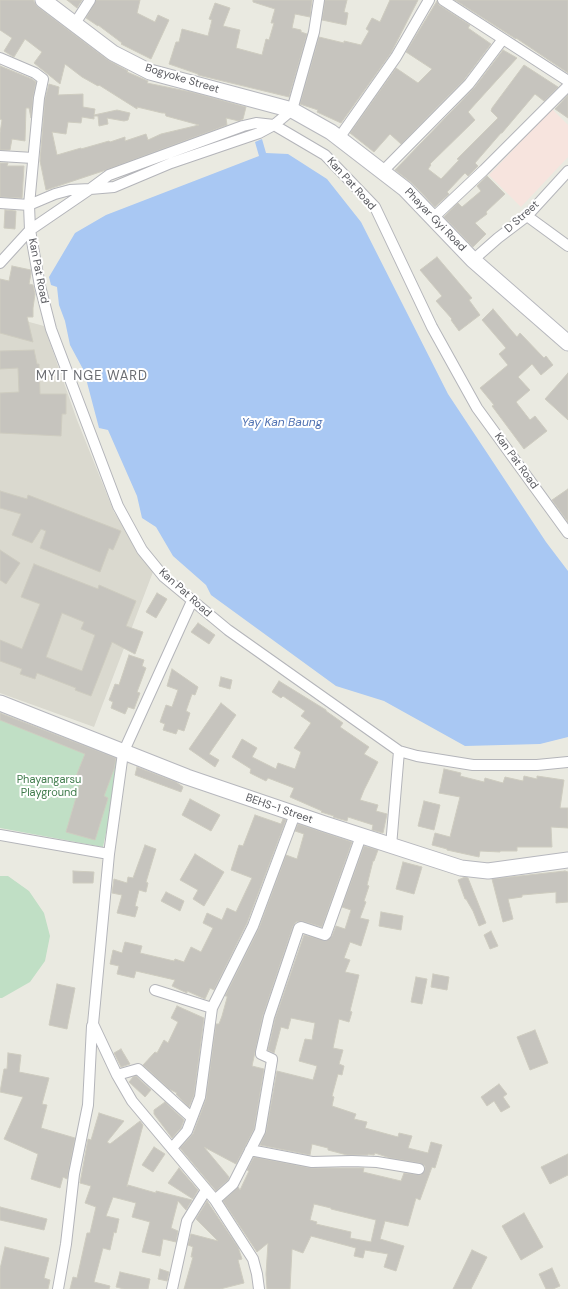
<!DOCTYPE html>
<style>
body{margin:0}
canvas{display:block;background:#eaeae1}
</style>
<canvas width="568" height="1289"></canvas>
<script>
const g = document.querySelector('canvas').getContext('2d');
g.lineJoin = 'round';
function fillPath(path, color) {
  g.fillStyle = color;
  g.fill(path, 'evenodd');
}
function poly(rows) {
  const path = new Path2D();
  for (const r of rows) {
    path.moveTo(r[0], r[1]);
    for (let i = 2; i < r.length; i += 2) path.lineTo(r[i], r[i + 1]);
  }
  return path;
}
function stroke(path, color, width, dash) {
  g.strokeStyle = color;
  g.lineWidth = width;
  g.lineCap = dash ? 'butt' : 'round';
  g.setLineDash(dash || []);
  g.stroke(path);
}
function label(font, color, halo, rows, align = 'center') {
  g.font = font + ' "DM Sans",sans-serif';
  g.lineWidth = 4;
  g.setLineDash([]);
  g.textBaseline = 'middle';
  g.strokeStyle = halo;
  g.fillStyle = color;
  for (const [text, x, y, turn = 0] of rows) {
    g.save();
    g.translate(x, y);
    g.rotate((+turn || 0) * Math.PI / 180);
    g.textAlign = isNaN(turn) ? turn : align;
    if (halo) g.strokeText(text, 0, 0);
    g.fillText(text, 0, 0);
    g.restore();
  }
}
fillPath(poly([
 [0,314,44,326,77,420,114,512,153,572,94,727,0,693]
]), '#dad9cf');
fillPath(poly([
 [552,109,568,125,568,157,521,207,489,175]
]), '#f7e4de');
fillPath(poly([
 [0,716,121,762,103,847,0,828],
 [0,876,8,876,29,891,44,913,50,936,45,961,30,982,2,998,0,998]
]), '#c0dfc5');
fillPath(poly([
 [262,139,266,153,288,154,327,179,361,222,448,394,546,542,568,571,568,737,540,744,465,746,384,701,336,686,211,595,206,585,173,556,156,527,142,518,137,496,108,430,99,428,84,371,70,345,65,321,59,305,57,287,51,285,49,277,75,233,106,215,259,156,255,142]
]), '#a9c8f3');
const building = poly([
 [0,0,33,0,38,7,108,60,128,71,127,72,148,81,147,83,191,92,246,107,243,119,239,121,226,118,227,125,103,171,46,190,40,161,45,99,49,84,59,87,58,95,83,94,83,107,95,109,94,115,117,110,130,113,128,120,124,121,107,118,108,124,99,126,98,116,94,116,94,119,82,117,81,123,68,122,66,134,52,132,57,155,81,148,81,149,109,141,110,142,125,137,125,141,146,134,148,140,161,134,199,125,166,116,165,113,162,113,137,107,137,109,99,85,98,86,82,77,65,64,60,84,34,63,42,52,25,39,14,57,12,56,4,51,12,38,0,30,0,0],
 [67,0,82,0,77,8,67,0],
 [96,0,140,0,137,13,155,22,158,15,169,20,151,59,121,44,122,43,98,25,98,26,86,18,96,0],
 [253,0,312,0,310,17,295,14,292,28,301,30,301,32,307,34,289,97,198,75,198,74,169,64,176,42,179,42,182,29,208,36,212,20,209,19,215,3,230,8,223,26,240,30,236,48,262,55,266,39,269,40,274,23,271,23,275,9,253,2,253,0],
 [325,0,347,0,344,12,348,13,346,25,322,20,325,0],
 [390,0,418,0,391,53,341,123,317,112,318,110,300,104,319,37,344,43,344,41,361,45,369,31,366,29,372,18,380,22,390,0],
 [455,0,568,0,568,73,516,38,516,39,455,0],
 [437,1,439,5,470,25,468,28,491,44,464,80,401,144,390,134,374,152,350,133,396,68,418,83,432,69,406,52,437,1],
 [503,50,517,58,468,112,475,120,430,164,431,165,428,169,441,179,459,160,457,159,498,118,491,111,492,108,524,65,558,87,544,101,535,94,502,133,501,133,475,163,478,166,468,176,465,173,447,192,449,194,435,207,412,183,395,170,474,88,503,50],
 [0,66,32,79,36,82,33,97,31,118,29,108,26,108,25,141,12,139,10,150,0,150,0,133,2,120,0,119,0,66],
 [568,95,568,118,555,109,568,95],
 [0,163,8,163,7,166,24,166,22,198,0,197,0,163],
 [487,176,505,194,486,212,487,214,475,223,486,234,473,247,444,217,458,203,462,207,481,191,477,186,487,176],
 [5,210,16,211,15,229,4,228,5,210],
 [437,257,472,298,469,300,480,315,459,331,451,320,452,319,436,301,442,296,420,270,437,257],
 [12,266,31,270,31,274,29,284,33,285,35,294,33,308,33,317,27,317,33,342,0,333,0,279,9,281,12,266],
 [493,309,517,337,520,333,544,358,546,356,553,365,541,375,532,364,518,377,530,390,516,402,530,420,535,416,547,431,524,449,492,406,494,405,480,388,508,365,499,354,506,348,482,320,493,309],
 [34,350,37,364,39,364,40,394,66,394,66,414,62,414,61,436,0,433,0,393,19,392,18,368,0,369,0,351,34,350],
 [568,373,568,420,545,399,568,373],
 [568,489,568,522,552,500,568,489],
 [0,491,27,499,28,495,121,531,113,550,109,548,100,572,40,548,46,531,41,529,32,543,12,535,21,514,0,508,0,491],
 [0,550,20,563,6,584,0,580,0,550],
 [34,564,98,589,99,585,136,601,126,626,143,632,135,654,112,642,91,696,75,690,76,688,37,673,35,679,20,674,22,669,0,661,0,640,22,649,40,604,21,597,34,564],
 [62,613,84,622,81,629,95,635,82,671,46,657,62,613],
 [157,593,167,599,156,618,146,612,157,593],
 [198,623,215,635,209,644,191,632,198,623],
 [129,655,144,660,142,666,146,668,137,692,140,693,134,709,128,707,125,714,111,708,113,702,109,700,115,684,119,685,129,655],
 [172,669,198,687,195,695,192,694,186,711,190,713,184,731,178,729,176,734,163,730,165,724,160,722,166,705,172,707,178,690,167,686,172,669],
 [221,677,232,680,230,689,219,686,221,677],
 [279,681,326,710,326,711,343,723,340,727,369,747,364,754,378,762,364,790,360,800,378,805,376,811,387,814,383,833,372,830,373,825,348,817,347,821,333,817,334,816,321,812,322,811,290,797,294,788,268,778,266,781,250,773,251,769,232,757,242,739,257,748,252,757,276,769,278,763,295,769,301,752,294,748,311,723,301,716,305,711,283,696,281,698,272,692,279,681],
 [221,703,236,715,209,754,219,760,215,767,189,749,221,703],
 [0,713,116,758,114,769,104,796,108,798,95,840,66,832,81,781,75,779,85,754,0,720,0,713],
 [137,767,176,782,183,787,181,792,135,775,137,767],
 [444,769,461,773,460,776,484,782,485,778,503,783,505,777,523,781,524,776,537,779,537,776,564,780,560,808,568,808,568,828,551,827,552,847,517,847,517,851,500,851,500,852,480,851,479,857,447,850,447,849,432,845,435,833,450,837,460,797,439,793,444,769],
 [190,799,220,815,211,831,182,815,190,799],
 [424,801,440,805,434,830,418,826,424,801],
 [255,815,281,824,283,819,286,820,247,923,214,990,210,988,205,999,187,991,187,993,172,986,175,980,136,971,134,978,117,974,119,966,110,964,113,950,122,953,125,942,142,946,140,953,174,961,175,959,184,962,191,947,201,952,213,928,203,923,207,913,222,920,227,908,236,912,252,878,231,870,239,845,243,846,255,815],
 [298,824,352,842,322,927,302,921,296,922,293,926,263,1015,252,1066,264,1069,254,1129,236,1164,204,1147,229,1177,228,1180,216,1191,180,1148,193,1134,206,1099,216,1024,219,1024,222,1016,227,998,227,996,225,996,259,928,286,855,297,859,304,834,295,831,298,824],
 [145,845,156,849,146,882,148,883,146,892,139,890,135,906,138,907,135,917,117,913,122,895,112,893,114,879,127,883,128,877,133,878,145,845],
 [364,846,378,850,374,861,373,861,367,885,369,886,364,901,366,902,360,918,369,920,361,946,350,942,344,958,350,960,345,972,359,975,350,1011,352,1012,349,1022,339,1019,333,1048,343,1050,339,1064,344,1066,342,1075,338,1074,332,1096,334,1097,332,1106,356,1114,354,1119,367,1122,365,1128,398,1137,399,1133,412,1136,408,1148,428,1153,431,1142,442,1145,435,1168,432,1167,420,1200,416,1198,408,1226,385,1221,380,1239,404,1246,396,1271,384,1267,388,1254,365,1250,363,1258,354,1256,356,1248,311,1236,303,1253,292,1249,290,1289,267,1289,266,1274,268,1243,257,1252,223,1201,238,1187,240,1190,249,1171,247,1170,254,1157,311,1168,364,1168,363,1172,401,1181,404,1173,421,1175,425,1170,425,1166,420,1163,390,1158,375,1153,374,1155,368,1154,368,1155,347,1155,328,1150,328,1148,312,1144,310,1155,260,1145,266,1132,277,1071,313,1080,317,1066,299,1061,305,1039,312,1040,315,1023,291,1018,288,1029,281,1027,274,1053,268,1050,275,1019,304,935,326,941,332,936,336,926,345,929,351,910,342,907,364,846],
 [314,1204,331,1208,331,1209,376,1220,371,1242,350,1238,351,1232,316,1224,317,1222,310,1220,314,1204],
 [195,854,224,872,204,906,193,899,198,890,180,880,195,854],
 [403,862,422,867,414,894,396,889,403,862],
 [73,871,94,872,93,883,73,883,73,871],
 [565,871,568,872,568,902,556,903,556,892,522,895,522,897,508,899,513,919,503,922,492,879,565,871],
 [465,877,468,878,486,923,479,926,473,911,466,899,465,899,458,880,465,877],
 [166,892,184,901,180,911,161,901,166,892],
 [381,912,403,916,401,930,379,926,381,912],
 [491,931,498,946,490,949,484,935,491,931],
 [433,974,449,977,447,990,431,987,433,974],
 [416,977,427,979,422,1004,411,1002,416,977],
 [57,984,75,988,67,1029,49,1025,57,984],
 [177,1006,204,1018,194,1095,189,1107,176,1094,177,1093,169,1089,143,1065,155,1052,157,1053,164,1040,168,1043,178,1022,171,1018,177,1006],
 [535,1030,548,1063,530,1070,517,1037,535,1030],
 [121,1049,130,1064,121,1067,114,1053,121,1049],
 [8,1053,21,1055,19,1072,49,1078,42,1104,47,1105,41,1128,75,1138,67,1179,63,1177,60,1188,31,1179,38,1154,4,1139,23,1097,0,1092,4,1069,7,1069,8,1053],
 [136,1076,151,1090,145,1097,129,1082,133,1077,136,1076],
 [499,1084,507,1094,503,1097,510,1107,501,1112,494,1101,487,1106,481,1097,499,1084],
 [165,1102,184,1120,181,1128,172,1138,154,1114,154,1110,165,1102],
 [99,1113,124,1121,107,1142,110,1144,140,1121,143,1125,127,1185,127,1187,128,1185,156,1193,156,1191,192,1200,186,1210,178,1201,171,1228,178,1231,176,1242,163,1239,160,1256,142,1252,150,1222,132,1217,136,1203,113,1197,106,1216,119,1219,116,1233,114,1232,110,1250,103,1248,94,1282,110,1286,109,1289,70,1289,73,1277,77,1278,87,1233,90,1233,96,1207,85,1203,91,1186,80,1183,88,1139,91,1140,99,1113],
 [154,1147,165,1154,153,1172,142,1165,154,1147],
 [568,1154,568,1175,550,1184,541,1167,568,1154],
 [179,1168,198,1190,193,1199,168,1183,179,1168],
 [207,1201,238,1247,242,1259,238,1260,244,1283,220,1289,184,1289,193,1257,191,1257,193,1247,188,1245,191,1234,218,1241,196,1219,207,1201],
 [0,1207,47,1219,44,1230,0,1220,0,1207],
 [524,1213,543,1247,521,1260,502,1226,524,1213],
 [5,1247,49,1258,44,1278,50,1280,48,1289,0,1289,0,1269,5,1247],
 [472,1250,487,1257,471,1289,453,1289,472,1250],
 [552,1268,560,1286,553,1289,546,1289,539,1274,552,1268],
 [160,1269,169,1272,167,1281,158,1279,160,1269],
 [120,1272,150,1279,148,1289,124,1289,116,1287,120,1272]
]);
fillPath(building, '#c6c4be');
stroke(building, '#ceccc0', 1);
const street = poly([
 [443,0,568,81],
 [74,25,90,0],
 [0,58,35,73,43,79,39,98,29,205,30,230,0,263],
 [339,138,396,57,429,0],
 [0,156,33,158],
 [382,172,469,84,503,39],
 [0,203,29,205,55,194,70,190,90,189,109,175,243,126,256,123,274,125,292,110,314,32,319,0],
 [527,216,568,246],
 [433,218,484,170,568,86],
 [473,260,498,238,527,216,568,171],
 [568,533,477,408,432,327,375,207,325,155,274,125,259,133,171,163,114,187,90,189,30,230,40,286,51,329,118,506,142,550,164,577,228,630,399,751,417,756,473,765,537,765,568,762],
 [192,601,123,753,109,854,93,1024,117,1075,132,1101,215,1200,253,1259,257,1274,259,1289],
 [0,835,109,854],
 [391,846,399,751],
 [155,990,212,1008],
 [117,1075,138,1069,192,1118],
 [172,1148,187,1131,200,1097,212,1008,253,926,295,814],
 [250,1150,312,1162,352,1161,377,1162,419,1169],
 [215,1200,233,1184,260,1131,272,1060,272,1059,261,1054,261,1052,269,1017,299,928,301,927,325,935,326,934,361,836],
 [58,1289,66,1244,74,1174,88,1105,92,1026],
 [172,1289,187,1221,206,1190]
]);
const secondary = poly([
 [43,0,113,53,150,72,292,110,331,132,405,189,473,260,568,343],
 [0,703,187,777,325,824,461,868,488,871,568,860]
]);
stroke(street, '#b4b5ba', 12);
stroke(secondary, '#b7b8be', 17);
stroke(street, '#fff', 10);
stroke(secondary, '#fff', 15);
label('11px', '#5a5b60', '#fff', [
 ["Bogyoke Street",182,79,17],
 ["Kan Pat Road",351,184,48],
 ["D Street",522,217,-42],
 ["Phayar Gyi Road",435,220,46],
 ["Kan Pat Road",38,271,79],
 ["Kan Pat Road",516,461,54],
 ["Kan Pat Road",185,593,42],
 ["BEHS-1 Street",279,809,19]
]);
label('11px', '#3e7a4a', '#fff', [
 ["Phayangarsu",49,780],
 ["Playground",49,793]
]);
label('italic 12px', '#5072b2', '#fff', [
 ["Yay Kan Baung",282,423]
]);
g.letterSpacing = '1px';
label('13px', '#6b6d72', '#fff', [
 ["MYIT NGE WARD",92,377]
]);
g.letterSpacing = '0px';
</script>
